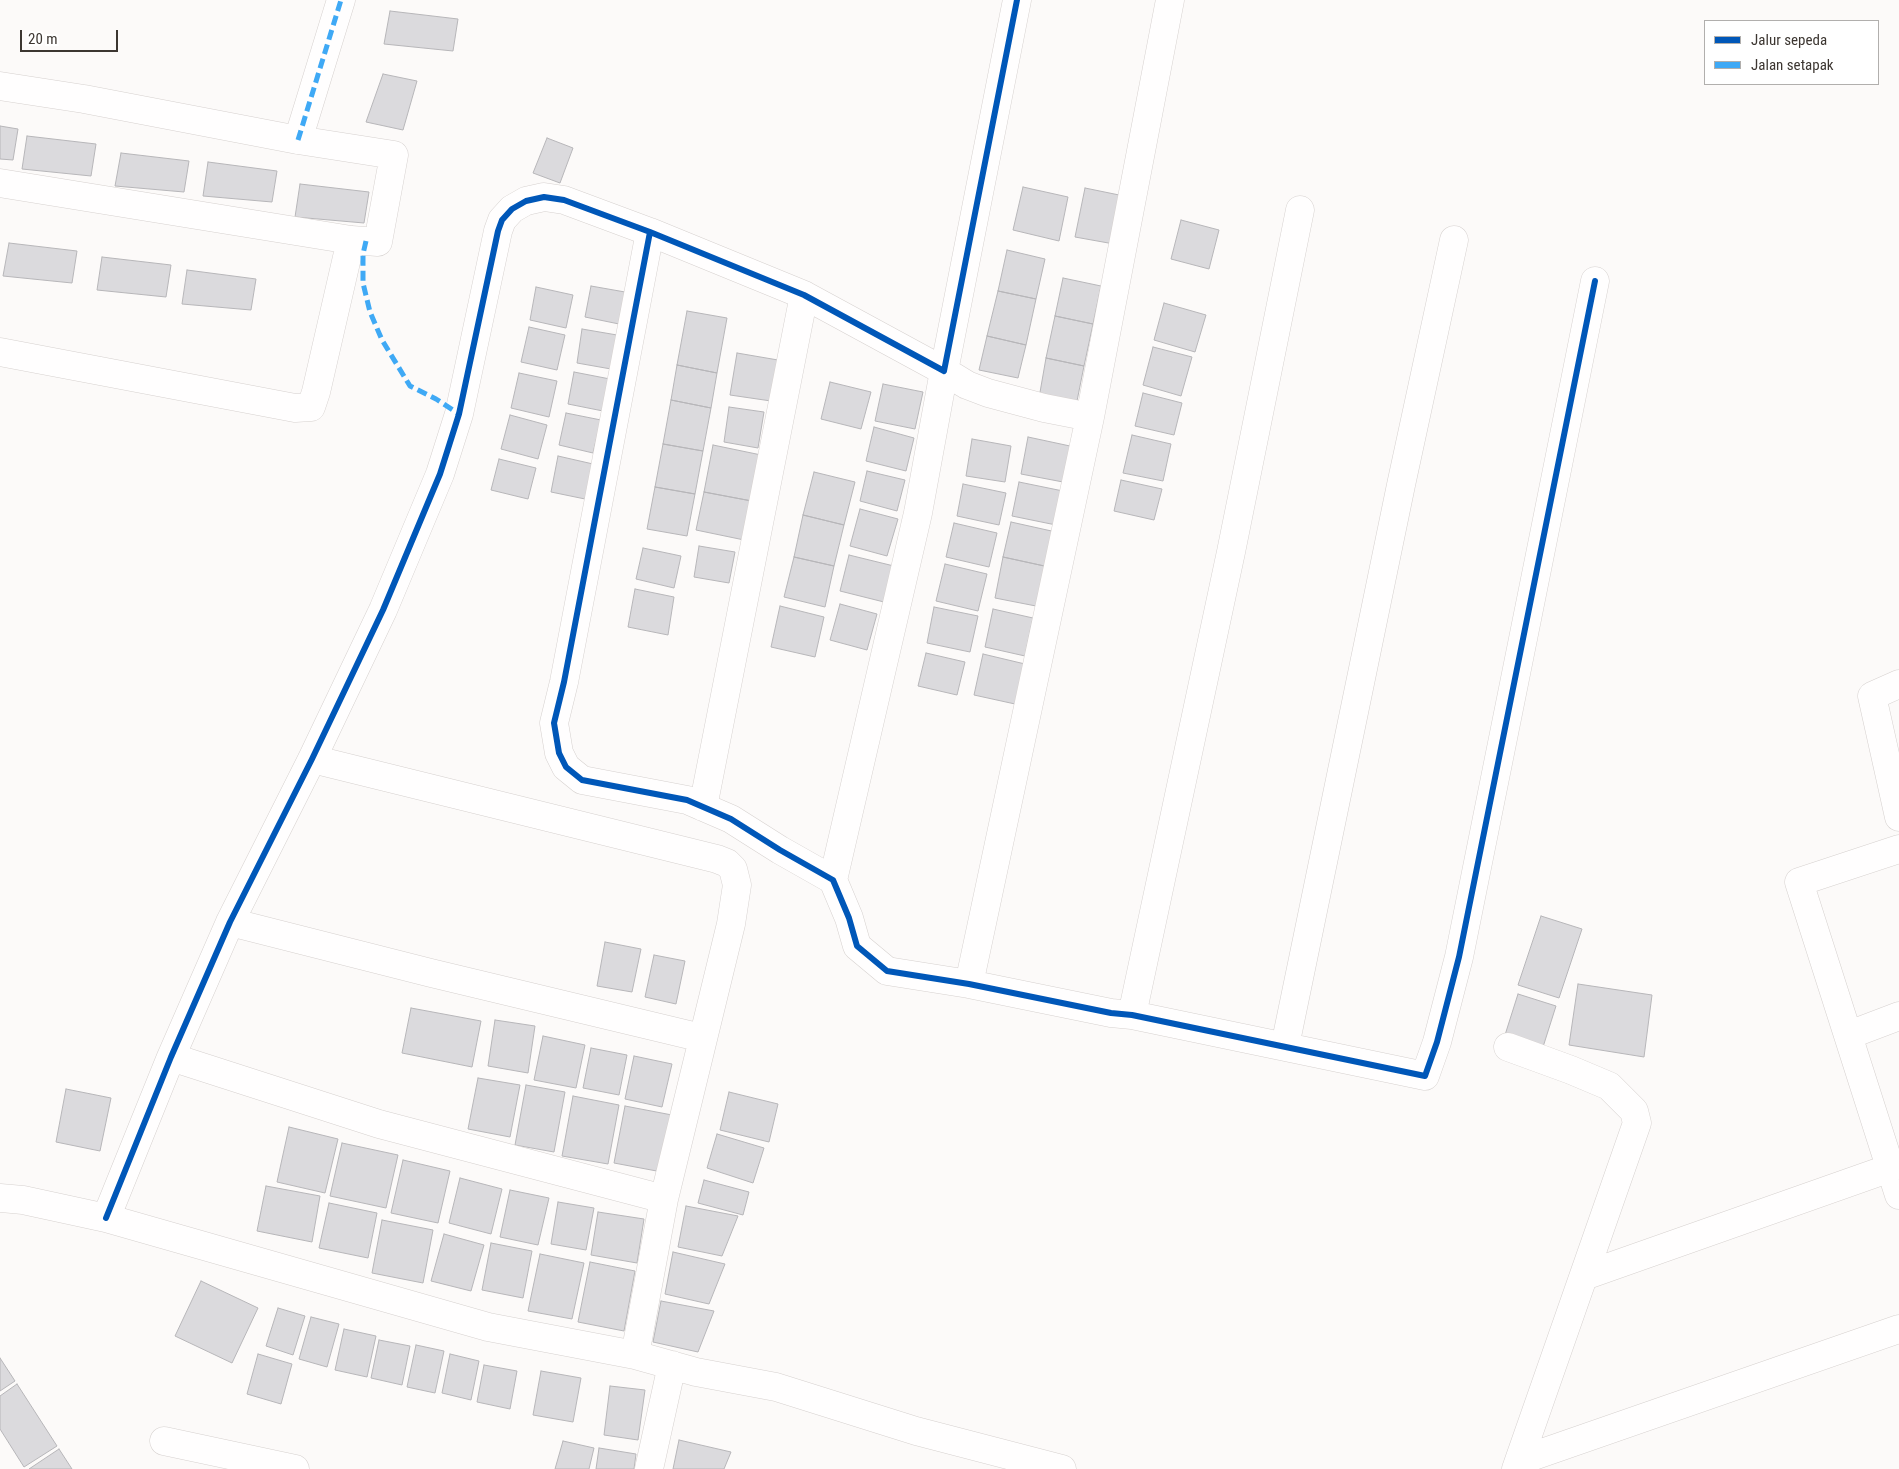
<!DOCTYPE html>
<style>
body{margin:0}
#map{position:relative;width:1899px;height:1469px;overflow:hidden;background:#fcfaf9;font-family:"Roboto Condensed",sans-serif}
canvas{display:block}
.legend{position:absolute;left:1704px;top:20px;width:175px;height:65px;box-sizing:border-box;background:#fff;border:1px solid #b1afad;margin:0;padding:6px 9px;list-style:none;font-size:15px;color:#3c3631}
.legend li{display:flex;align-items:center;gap:10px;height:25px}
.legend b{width:25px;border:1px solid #b1afad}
.scale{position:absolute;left:20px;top:30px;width:98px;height:22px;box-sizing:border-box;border:2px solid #3c3631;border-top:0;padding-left:6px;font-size:15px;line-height:18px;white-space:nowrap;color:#3c3631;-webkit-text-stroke:4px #fff;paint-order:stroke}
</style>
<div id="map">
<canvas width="1899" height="1469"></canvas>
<ul class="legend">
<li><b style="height:6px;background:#0057b8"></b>Jalur sepeda</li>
<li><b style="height:6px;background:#3fa9f5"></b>Jalan setapak</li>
</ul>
<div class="scale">20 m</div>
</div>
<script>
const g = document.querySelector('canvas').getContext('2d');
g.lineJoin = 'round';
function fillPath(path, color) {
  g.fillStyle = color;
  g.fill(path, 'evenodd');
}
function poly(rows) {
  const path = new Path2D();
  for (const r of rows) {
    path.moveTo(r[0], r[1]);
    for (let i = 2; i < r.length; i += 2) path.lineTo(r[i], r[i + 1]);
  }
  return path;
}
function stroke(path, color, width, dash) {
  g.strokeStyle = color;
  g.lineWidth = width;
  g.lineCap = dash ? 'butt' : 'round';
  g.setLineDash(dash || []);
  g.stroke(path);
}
const building = poly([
 [390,11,458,19,453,51,384,44,390,11],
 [383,74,417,81,403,130,366,122,383,74],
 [0,126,18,129,13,160,0,159,0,126],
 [27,136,96,144,91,176,22,169,27,136],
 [547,138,573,148,560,183,533,173,547,138],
 [121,153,189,161,184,192,115,186,121,153],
 [208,162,277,171,272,202,203,196,208,162],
 [300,184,369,192,364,223,295,217,300,184],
 [1023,187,1068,197,1059,241,1013,230,1023,187],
 [1085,188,1124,196,1114,244,1075,237,1085,188],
 [1181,220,1219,230,1209,269,1171,259,1181,220],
 [9,243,77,251,72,283,3,276,9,243],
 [1007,250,1045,259,1036,299,998,291,1007,250],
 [102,257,171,265,166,297,97,290,102,257],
 [187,270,256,279,251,310,182,304,187,270],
 [1063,278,1101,286,1093,324,1055,316,1063,278],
 [591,286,625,292,619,324,585,317,591,286],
 [536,287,573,295,566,328,530,320,536,287],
 [998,291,1036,299,1026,345,987,336,998,291],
 [1164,303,1206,315,1195,352,1154,340,1164,303],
 [687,311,727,318,717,373,677,365,687,311],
 [1055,316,1093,324,1084,366,1046,358,1055,316],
 [529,327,565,335,557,370,521,362,529,327],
 [582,329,617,335,611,369,577,363,582,329],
 [987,336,1026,345,1018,378,979,370,987,336],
 [1153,347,1192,357,1181,396,1143,385,1153,347],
 [737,353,778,360,771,401,730,395,737,353],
 [1046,358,1084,366,1076,406,1039,398,1046,358],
 [677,365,717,373,711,408,671,400,677,365],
 [574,372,610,379,603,411,568,404,574,372],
 [519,373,557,381,549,417,511,408,519,373],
 [830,382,871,392,861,429,821,419,830,382],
 [883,384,923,392,915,429,875,421,883,384],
 [1143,393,1182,403,1174,435,1135,426,1143,393],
 [671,400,711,408,703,451,663,444,671,400],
 [729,407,764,412,758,448,724,442,729,407],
 [566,413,601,420,593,453,559,445,566,413],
 [510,415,547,425,538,459,501,449,510,415],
 [874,427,914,438,906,471,866,461,874,427],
 [1132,435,1171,444,1163,481,1123,473,1132,435],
 [1028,437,1070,446,1063,482,1021,474,1028,437],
 [972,439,1011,446,1005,482,966,476,972,439],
 [663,444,703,451,695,494,655,487,663,444],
 [713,445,766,456,757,502,704,492,713,445],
 [558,456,593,464,585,499,551,492,558,456],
 [499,459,536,468,528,499,491,490,499,459],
 [867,471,905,480,897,511,860,501,867,471],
 [814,472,855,482,844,525,803,515,814,472],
 [1121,480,1162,489,1154,520,1114,511,1121,480],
 [1019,482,1063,491,1056,525,1012,516,1019,482],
 [963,484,1006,493,999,525,957,516,963,484],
 [655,487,695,494,687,536,647,529,655,487],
 [704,492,757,502,749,541,696,530,704,492],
 [860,509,898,519,887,556,850,546,860,509],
 [803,515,844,525,834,566,794,557,803,515],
 [1011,522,1056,532,1049,567,1003,557,1011,522],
 [954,523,997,533,989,567,946,557,954,523],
 [699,546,735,552,729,583,694,577,699,546],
 [643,548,681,556,674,588,636,579,643,548],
 [849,555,898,567,888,603,840,591,849,555],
 [794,557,834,566,825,607,784,597,794,557],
 [1003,557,1049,567,1041,607,995,598,1003,557],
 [945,564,987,574,978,611,936,601,945,564],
 [635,589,674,597,668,635,628,627,635,589],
 [840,604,877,614,867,650,830,640,840,604],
 [780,606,824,617,815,657,771,647,780,606],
 [934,607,978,616,970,652,927,643,934,607],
 [993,609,1033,618,1025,656,985,647,993,609],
 [926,653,965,662,957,695,918,686,926,653],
 [983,654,1025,664,1015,704,974,695,983,654],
 [1541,916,1582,929,1559,998,1518,985,1541,916],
 [605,942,641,949,632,992,597,986,605,942],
 [654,955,685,961,676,1004,645,997,654,955],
 [1578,984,1652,995,1644,1057,1569,1045,1578,984],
 [1518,994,1556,1006,1543,1047,1505,1035,1518,994],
 [411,1008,481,1021,472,1067,402,1053,411,1008],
 [495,1020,535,1026,528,1073,488,1066,495,1020],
 [543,1036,585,1045,576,1088,534,1080,543,1036],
 [591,1048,627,1055,619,1095,583,1088,591,1048],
 [634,1056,672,1064,662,1107,625,1099,634,1056],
 [478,1078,520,1085,510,1137,468,1129,478,1078],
 [526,1085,565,1092,554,1152,515,1145,526,1085],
 [66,1089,111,1098,100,1151,56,1142,66,1089],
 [729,1092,778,1104,769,1142,720,1130,729,1092],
 [573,1096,619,1105,608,1164,562,1156,573,1096],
 [625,1106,672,1115,662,1172,614,1163,625,1106],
 [289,1127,338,1139,325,1193,277,1182,289,1127],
 [717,1134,764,1148,753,1183,707,1168,717,1134],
 [342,1143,398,1155,386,1208,330,1196,342,1143],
 [403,1160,450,1171,438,1223,391,1213,403,1160],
 [460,1178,502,1189,491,1234,449,1223,460,1178],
 [704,1180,749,1192,743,1215,698,1203,704,1180],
 [266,1186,320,1196,312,1242,257,1231,266,1186],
 [510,1190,549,1198,538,1245,500,1237,510,1190],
 [558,1202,594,1208,586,1250,551,1244,558,1202],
 [329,1203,377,1213,368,1258,319,1248,329,1203],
 [686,1206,738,1216,722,1256,678,1247,686,1206],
 [598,1212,644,1219,637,1263,591,1255,598,1212],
 [382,1220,433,1230,423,1283,372,1273,382,1220],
 [444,1234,484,1245,471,1291,431,1281,444,1234],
 [491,1243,532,1251,523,1298,482,1290,491,1243],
 [673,1252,725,1264,709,1304,665,1294,673,1252],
 [540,1254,584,1263,572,1319,528,1311,540,1254],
 [590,1262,635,1271,624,1331,578,1322,590,1262],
 [201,1281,258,1308,232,1363,175,1336,201,1281],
 [661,1301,714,1311,698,1352,653,1342,661,1301],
 [278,1308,305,1316,293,1355,266,1346,278,1308],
 [311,1317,339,1324,327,1367,299,1359,311,1317],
 [344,1329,376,1336,367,1377,335,1370,344,1329],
 [379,1340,410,1346,402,1385,371,1378,379,1340],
 [416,1345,444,1351,435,1393,407,1387,416,1345],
 [258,1354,292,1364,281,1404,247,1394,258,1354],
 [450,1354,479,1361,471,1400,442,1393,450,1354],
 [0,1358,15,1381,0,1391,0,1358],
 [484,1365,517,1371,510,1409,477,1402,484,1365],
 [541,1371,581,1378,573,1422,533,1415,541,1371],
 [17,1384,57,1446,24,1467,0,1429,0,1396,17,1384],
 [610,1386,645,1390,638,1440,604,1435,610,1386],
 [679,1440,731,1452,724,1469,673,1469,679,1440],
 [563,1441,594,1448,589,1469,555,1469,563,1441],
 [599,1448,636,1454,634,1469,596,1469,599,1448],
 [59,1449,72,1469,29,1469,59,1449]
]);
fillPath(building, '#dbdadd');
stroke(building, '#b7b6b9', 1);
const minor = poly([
 [0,86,84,99,298,140,394,155,378,242,351,240,0,183],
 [298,140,341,0],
 [650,232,564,682,554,723,559,753,566,767,582,780,687,800,731,819,780,850,833,880,849,918,857,946,887,971,969,984,1111,1013,1132,1015,1425,1076,1437,1042,1459,957,1595,281],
 [0,352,295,408,311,407,316,392,351,240],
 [1899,684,1872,696,1899,817],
 [312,759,717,859,727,863,733,869,737,885,731,924,664,1199,635,1355],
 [703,807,804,295],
 [1899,849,1799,882,1899,1195],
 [833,880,918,513,944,371,967,385,988,393,1044,408,1090,417],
 [230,922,431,973,702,1038],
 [969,984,1090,417,1170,0],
 [1132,1015,1231,552,1300,210],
 [1849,1035,1899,1016],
 [1285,1046,1401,485,1454,240],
 [1508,1047,1571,1070,1609,1086,1634,1111,1637,1123,1516,1469],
 [171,1057,379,1124,664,1199],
 [0,1198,23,1200,106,1218,488,1327,635,1355,696,1372,776,1387,916,1431,1062,1469],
 [106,1218,171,1057,230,922,312,759,383,610,440,474,459,414,498,231,502,220,512,209,526,201,544,197,564,200,650,232,804,295,944,371,1017,0],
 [1584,1276,1899,1165],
 [164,1441,295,1469],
 [1519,1461,1899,1329],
 [649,1469,672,1365]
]);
stroke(minor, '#d6d1cf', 29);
stroke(minor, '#fffefe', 28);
stroke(poly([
 [298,140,341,0],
 [366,241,363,254,363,283,370,312,382,340,410,386,436,399,459,414]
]), '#3fa9f5', 5, [10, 5]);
stroke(poly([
 [650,232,564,682,554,723,559,753,566,767,582,780,687,800,731,819,780,850,833,880,849,918,857,946,887,971,969,984,1111,1013,1132,1015,1425,1076,1437,1042,1459,957,1595,281],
 [106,1218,171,1057,230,922,312,759,383,610,440,474,459,414,498,231,502,220,512,209,526,201,544,197,564,200,650,232,804,295,944,371,1017,0]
]), '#0057b8', 6);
</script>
